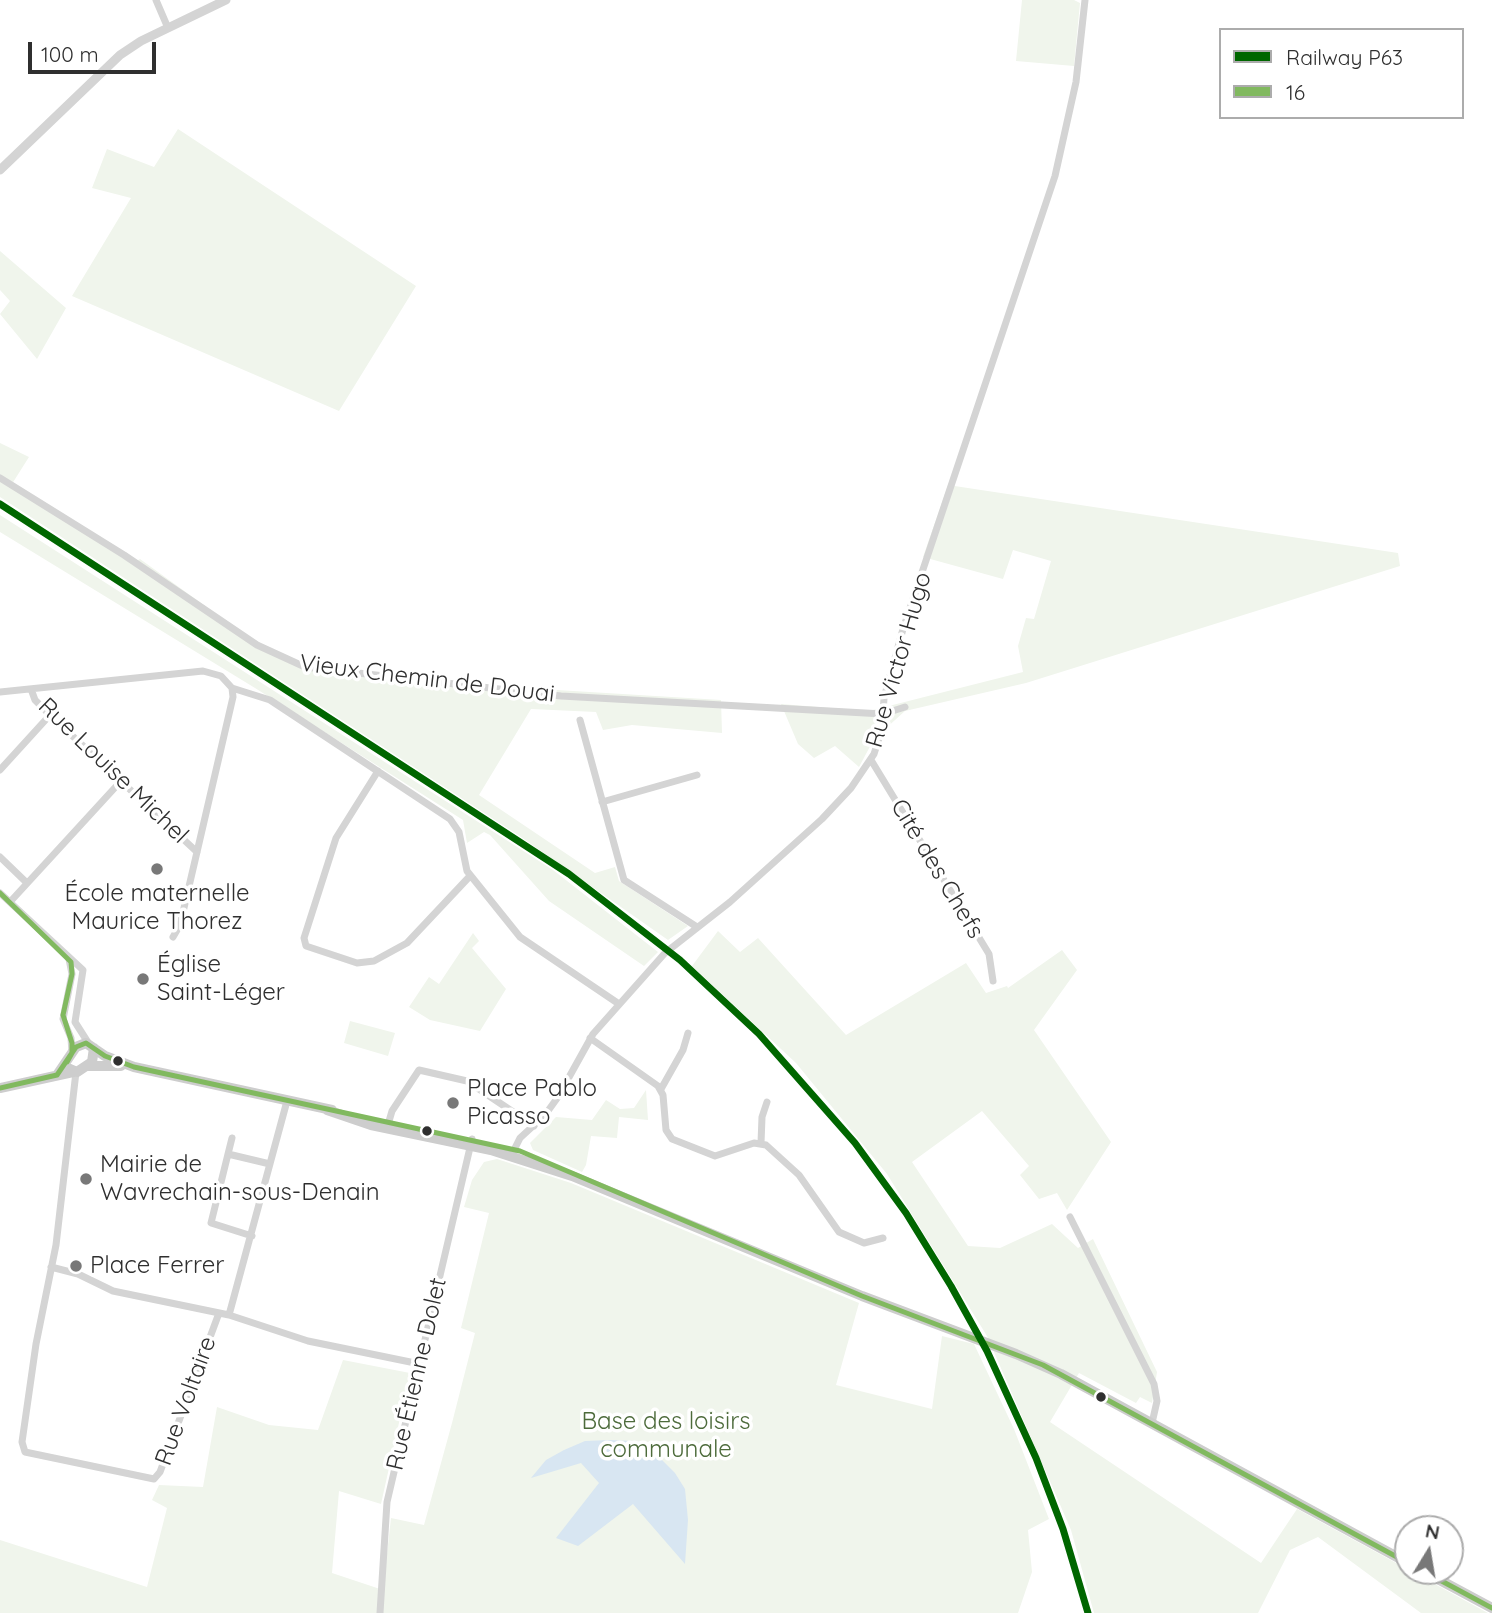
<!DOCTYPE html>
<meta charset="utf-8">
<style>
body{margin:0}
#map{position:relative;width:1492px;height:1613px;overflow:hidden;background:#fff;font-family:Quicksand,sans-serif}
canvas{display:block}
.legend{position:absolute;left:1219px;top:28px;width:245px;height:91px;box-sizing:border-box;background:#fff;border:2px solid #acacac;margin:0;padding:9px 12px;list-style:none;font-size:21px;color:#2f2f2f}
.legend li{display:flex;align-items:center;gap:14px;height:35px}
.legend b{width:35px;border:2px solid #acacac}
.north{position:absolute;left:1394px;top:1515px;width:70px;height:70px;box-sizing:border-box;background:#fff;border:2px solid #acacac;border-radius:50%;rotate:11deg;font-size:19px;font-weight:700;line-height:28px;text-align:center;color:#2f2f2f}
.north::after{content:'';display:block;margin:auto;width:24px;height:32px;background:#787878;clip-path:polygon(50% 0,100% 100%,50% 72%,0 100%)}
.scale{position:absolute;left:28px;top:42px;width:128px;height:32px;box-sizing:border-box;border:4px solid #2f2f2f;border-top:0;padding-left:9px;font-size:21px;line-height:24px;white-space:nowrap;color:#2f2f2f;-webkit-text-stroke:5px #fff;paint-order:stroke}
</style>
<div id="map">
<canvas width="1492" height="1613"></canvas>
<ul class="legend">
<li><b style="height:9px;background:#060"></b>Railway P63</li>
<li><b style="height:9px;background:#81b95f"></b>16</li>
</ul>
<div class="north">N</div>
<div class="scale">100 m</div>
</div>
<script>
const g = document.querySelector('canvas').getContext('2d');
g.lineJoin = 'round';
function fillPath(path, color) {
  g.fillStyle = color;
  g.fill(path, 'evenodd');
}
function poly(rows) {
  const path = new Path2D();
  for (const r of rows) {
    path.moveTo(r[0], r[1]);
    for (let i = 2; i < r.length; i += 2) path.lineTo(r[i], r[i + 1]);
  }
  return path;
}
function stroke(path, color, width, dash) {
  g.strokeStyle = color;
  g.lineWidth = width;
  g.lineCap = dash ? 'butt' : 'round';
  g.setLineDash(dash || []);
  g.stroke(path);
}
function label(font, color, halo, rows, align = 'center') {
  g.font = font + ' Quicksand,sans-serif';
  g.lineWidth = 7;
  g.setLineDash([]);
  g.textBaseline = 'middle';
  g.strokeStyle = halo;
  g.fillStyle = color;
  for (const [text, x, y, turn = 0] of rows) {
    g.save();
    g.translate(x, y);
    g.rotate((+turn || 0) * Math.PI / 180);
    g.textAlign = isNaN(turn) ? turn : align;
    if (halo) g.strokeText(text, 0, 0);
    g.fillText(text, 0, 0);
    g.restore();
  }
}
fillPath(poly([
 [1022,0,1074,0,1080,3,1074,66,1016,61],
 [178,129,416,286,339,411,72,296,131,198,92,188,107,149,154,167],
 [0,251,66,308,37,359,0,314,10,301,0,290],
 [0,443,29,457,10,487,133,563,140,559,237,629,286,659,321,669,475,685,721,700,722,733,632,725,603,730,596,712,531,709,479,795,595,873,615,867,619,881,688,926,668,940,521,837,0,497],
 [948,485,1398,553,1400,566,1026,683,905,711,874,739,859,767,835,746,814,758,798,744,781,704,869,711,1023,672,1018,646,1026,618,1034,619,1051,561,1013,550,1003,579,923,557],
 [0,515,553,870,658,952,644,966,549,901,490,835,484,832,467,843,463,820,255,688,0,532],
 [718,931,740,952,758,938,846,1035,966,963,986,993,1007,986,1008,988,1062,950,1077,970,1034,1030,1111,1142,1067,1210,1057,1193,1039,1199,1020,1175,1029,1166,982,1111,912,1162,968,1246,1000,1248,1052,1224,1078,1248,1093,1239,1157,1372,1152,1403,1140,1397,1136,1403,1079,1373,1050,1422,1261,1563,1297,1509,1488,1613,1421,1613,1318,1537,1290,1550,1258,1613,1094,1613,1071,1530,987,1336,887,1174,796,1063,692,966],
 [473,933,479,941,472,948,506,989,480,1031,430,1020,409,1007,429,977,439,984],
 [350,1021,395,1033,388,1056,344,1043],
 [646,1090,648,1120,619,1117,617,1138,591,1136,586,1165,582,1172,533,1150,530,1143,556,1117,592,1120,606,1100,620,1109,634,1108],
 [497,1159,571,1183,859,1303,836,1385,932,1409,942,1336,974,1344,1014,1429,1049,1519,1028,1530,1032,1572,1018,1613,0,1613,0,1540,147,1587,167,1508,152,1500,159,1485,203,1487,217,1407,269,1425,318,1430,343,1360,410,1373,381,1504,339,1491,332,1573,383,1590,391,1518,424,1525,452,1423,475,1333,461,1328,489,1213,464,1207,472,1180,484,1162]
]), '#f0f5ec');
fillPath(poly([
 [609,1440,633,1441,651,1449,675,1473,685,1489,688,1520,685,1564,633,1504,578,1546,556,1538,599,1483,581,1463,531,1478,546,1460,564,1450,585,1441]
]), '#d8e6f2');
stroke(poly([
 [156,0,168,28],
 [0,478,124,555,257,645,305,667,561,696,883,714,905,707],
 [232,688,270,700,450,819,459,832,467,871,520,937,619,1004],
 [31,689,35,700,50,715,197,852],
 [0,692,203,671,221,676,232,688],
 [580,720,624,880,697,927],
 [871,760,989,954,993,981],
 [0,770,50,715],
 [378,771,336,838,304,938,306,946,357,963,374,961,407,943,470,876],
 [602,802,697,775],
 [0,857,27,883],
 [0,893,83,970,75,1022,89,1044],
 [10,902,121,781],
 [173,937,180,925,197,852,233,697,232,688],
 [69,959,72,974,63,1019,71,1038,72,1053],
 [590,1038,658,1086,663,1095,666,1130,672,1139,715,1156,754,1143,766,1145,799,1175,839,1232,864,1243,883,1238],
 [76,1072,56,1245,36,1344,22,1442,25,1452,154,1479,160,1472,219,1313],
 [661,1089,683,1050,688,1033],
 [387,1128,392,1111,419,1070,467,1081,534,1126],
 [761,1143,762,1117,767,1102],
 [228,1154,232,1138],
 [511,1156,520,1138,545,1115,558,1097,593,1034,665,953,730,902,822,819,851,788,874,754,882,729,884,698,903,629,1055,176,1076,82,1085,0],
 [1070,1217,1154,1384,1157,1401,1152,1423],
 [252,1236,211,1223,228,1154,270,1164],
 [51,1267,78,1274,113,1291,229,1315,308,1341,420,1364],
 [229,1315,287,1101],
 [380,1613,387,1502,472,1139]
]), '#d4d4d4', 7);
stroke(poly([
 [0,170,120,55,141,41,226,0]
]), '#d4d4d4', 9);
stroke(poly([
 [86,1066,121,1066],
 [68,1068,77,1072,92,1062,94,1048],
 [57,1075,76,1047,86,1043,105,1056,134,1067,332,1110],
 [0,1088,73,1072],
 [327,1110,371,1125,491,1150,572,1176,862,1296,1016,1354,1061,1374,1408,1563],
 [1423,1571,1492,1608]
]), '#cdcdcd', 10);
stroke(poly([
 [0,893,71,962,72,974,63,1015,72,1043,72,1053,67,1062],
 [0,1088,57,1075,76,1047,86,1043,105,1056,134,1067,520,1151,862,1296,1043,1365,1408,1563],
 [1423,1571,1492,1608]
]), '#81b95f', 5);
stroke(poly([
 [0,504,569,874,680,960,759,1034,855,1143,906,1213,951,1286,987,1351,1036,1458,1063,1529,1088,1613]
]), '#060', 7);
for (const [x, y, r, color] of [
 [157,869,7,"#787878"],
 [143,979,7,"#787878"],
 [118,1061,6,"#2f2f2f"],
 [453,1103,7,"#787878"],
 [427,1131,6,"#2f2f2f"],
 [86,1179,7,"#787878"],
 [76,1266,7,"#787878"],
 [1101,1397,6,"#2f2f2f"]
]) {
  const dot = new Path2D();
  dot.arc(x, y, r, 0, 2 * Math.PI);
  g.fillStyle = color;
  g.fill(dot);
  stroke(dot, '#fff', 2.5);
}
label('24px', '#2f2f2f', '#fff', [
 ["Rue Victor Hugo",899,660,-74],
 ["Vieux Chemin de Douai",427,679,7],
 ["Rue Louise Michel",113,771,44],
 ["Cité des Chefs",937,869,59],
 ["Rue Étienne Dolet",417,1374,-77],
 ["Rue Voltaire",186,1401,-70]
]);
label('24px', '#2f2f2f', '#fff', [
 ["École maternelle",157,894,"center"],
 ["Maurice Thorez",157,922,"center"],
 ["Église",157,965],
 ["Saint-Léger",157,993],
 ["Place Pablo",467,1089],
 ["Picasso",467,1117],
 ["Mairie de",100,1165],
 ["Wavrechain-sous-Denain",100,1193],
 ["Place Ferrer",90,1266]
], 'left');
label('24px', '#4d6b3b', '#fff', [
 ["Base des loisirs",666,1422],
 ["communale",666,1450]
]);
</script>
